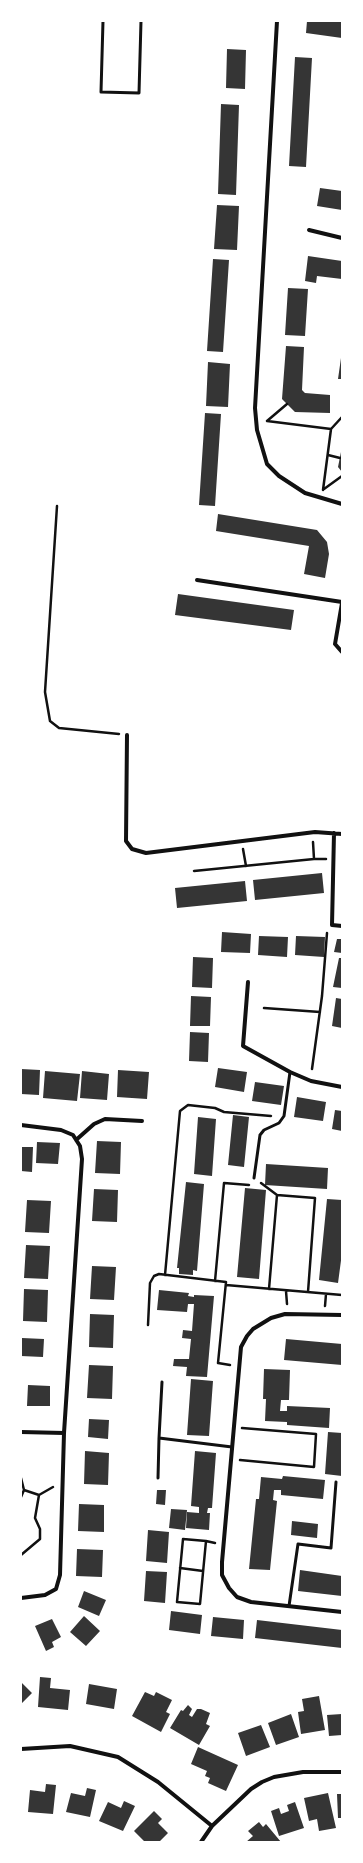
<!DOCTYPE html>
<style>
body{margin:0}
#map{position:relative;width:363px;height:1863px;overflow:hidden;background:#fff;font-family:"Varela Round",sans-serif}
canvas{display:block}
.frame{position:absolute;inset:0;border:22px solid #fff;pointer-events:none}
</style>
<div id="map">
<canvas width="363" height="1863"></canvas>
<div class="frame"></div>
</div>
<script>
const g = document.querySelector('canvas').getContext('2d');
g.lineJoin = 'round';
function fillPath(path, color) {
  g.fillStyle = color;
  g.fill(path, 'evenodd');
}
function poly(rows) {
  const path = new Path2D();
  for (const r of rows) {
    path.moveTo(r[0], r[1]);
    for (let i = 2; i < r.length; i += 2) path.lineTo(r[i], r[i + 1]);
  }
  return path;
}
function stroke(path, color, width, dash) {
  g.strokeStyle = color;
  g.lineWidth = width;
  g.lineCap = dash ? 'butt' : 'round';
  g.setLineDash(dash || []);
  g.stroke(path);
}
fillPath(poly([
 [307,21,342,21,342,38,306,33],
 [227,49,246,50,245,89,226,88],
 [295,57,312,58,306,167,289,166],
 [221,104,239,105,236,195,218,194],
 [320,188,342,191,342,210,317,206],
 [217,205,239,206,237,250,214,249],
 [308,256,342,261,342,279,317,276,316,283,305,281],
 [213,259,229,260,223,352,207,351],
 [288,288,308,289,305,336,285,335],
 [286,346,304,347,302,390,305,393,330,395,330,413,295,412,282,399],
 [341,358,342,358,342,379,338,379],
 [208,362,230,364,228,407,206,406],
 [205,413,221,414,215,506,199,505],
 [341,452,342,452,342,472,338,467],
 [218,514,317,530,327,542,329,554,325,578,304,574,309,546,216,531],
 [178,594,294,610,291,630,175,615],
 [322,873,324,893,255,900,253,880],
 [245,881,247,901,177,908,175,888],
 [222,932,251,934,250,953,221,952],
 [259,936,288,937,287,957,258,955],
 [296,936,325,937,324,957,295,955],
 [337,939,342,939,342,953,334,952],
 [193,957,213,958,212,988,192,987],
 [339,958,342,958,342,988,333,987],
 [191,996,211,997,210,1026,190,1026],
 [336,998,342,999,342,1028,332,1026],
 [190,1032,209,1033,208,1062,189,1061],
 [218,1068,247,1072,244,1092,215,1087],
 [21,1069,40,1070,39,1095,21,1094],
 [118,1070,149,1072,147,1099,117,1097],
 [45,1071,80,1074,77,1101,43,1098],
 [82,1071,109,1074,107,1100,80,1098],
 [255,1082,284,1086,281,1105,252,1101],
 [297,1097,326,1102,323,1121,294,1117],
 [335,1110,342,1111,342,1131,332,1129],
 [233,1115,249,1117,244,1167,228,1165],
 [198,1117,216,1119,212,1176,194,1174],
 [97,1141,121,1142,120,1174,95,1173],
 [37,1142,60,1143,58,1164,36,1163],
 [21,1147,33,1147,32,1172,21,1171],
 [266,1164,328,1168,327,1189,265,1185],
 [186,1182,204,1184,197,1271,193,1270,193,1275,179,1274,179,1268,177,1268],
 [245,1188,266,1190,259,1279,237,1277],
 [94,1189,118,1190,117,1222,92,1221],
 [327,1199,342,1200,342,1253,338,1283,319,1280],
 [27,1200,51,1201,49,1233,25,1232],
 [26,1245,50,1246,48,1279,24,1278],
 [92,1266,116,1267,114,1300,90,1299],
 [24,1289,48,1290,47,1322,23,1321],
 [159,1290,189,1293,188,1296,194,1297,194,1295,214,1296,207,1377,186,1376,187,1367,173,1366,174,1359,189,1359,191,1339,182,1338,183,1330,192,1331,194,1304,188,1304,187,1312,157,1310],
 [90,1314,114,1315,113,1348,89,1347],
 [22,1338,44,1339,43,1357,21,1356],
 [286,1339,342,1344,342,1365,284,1360],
 [89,1365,113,1366,112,1399,87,1398],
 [264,1369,290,1370,289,1400,281,1400,280,1411,287,1411,287,1406,330,1408,329,1428,287,1425,287,1422,265,1421,266,1399,263,1399],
 [191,1379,213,1381,209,1436,187,1435],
 [28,1385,50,1386,50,1406,27,1406],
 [89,1419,109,1420,108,1439,88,1437],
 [328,1432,342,1433,342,1476,325,1474],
 [85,1451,109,1453,108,1485,84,1484],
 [195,1451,216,1453,212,1508,208,1508,207,1513,210,1513,209,1530,186,1528,187,1512,199,1513,199,1507,191,1506],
 [283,1476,325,1480,323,1499,281,1495,281,1490,274,1490,273,1500,277,1501,270,1570,249,1569,256,1499,259,1499,261,1477,282,1479],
 [157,1490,166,1490,165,1505,156,1504],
 [79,1504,104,1505,104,1532,78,1531],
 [171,1509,187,1510,185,1530,169,1528],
 [292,1521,318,1524,317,1538,291,1535],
 [148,1530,169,1532,167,1563,146,1561],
 [77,1549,103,1550,102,1577,76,1576],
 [300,1570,342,1576,342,1596,298,1591],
 [146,1571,167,1572,165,1603,144,1601],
 [84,1591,106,1600,99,1616,78,1607],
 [171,1611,202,1615,200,1634,169,1630],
 [84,1616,100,1631,86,1646,70,1632],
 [213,1617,244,1620,243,1639,211,1636],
 [52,1619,61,1637,52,1642,54,1647,46,1651,35,1626],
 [257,1620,342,1630,342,1648,255,1638],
 [40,1677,51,1678,50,1688,70,1690,68,1710,38,1707],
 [21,1682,32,1693,21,1704],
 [89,1684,117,1689,114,1709,86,1704],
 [145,1692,154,1696,156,1692,172,1700,166,1712,170,1714,161,1732,132,1716],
 [319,1696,325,1730,301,1734,298,1712,304,1711,302,1699],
 [188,1705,192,1709,189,1715,192,1717,197,1709,201,1709,210,1713,206,1724,210,1726,199,1745,170,1728,181,1710,183,1711],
 [291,1714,299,1737,276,1745,268,1723],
 [342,1714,342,1735,329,1736,327,1715],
 [261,1725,270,1747,246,1756,238,1733],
 [198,1747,238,1765,226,1791,208,1783,210,1778,205,1776,207,1771,191,1764],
 [46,1784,56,1785,53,1814,28,1812,30,1790,45,1792],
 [87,1788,96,1790,90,1817,66,1812,71,1793,85,1796],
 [328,1793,336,1828,319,1831,317,1819,309,1821,304,1798],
 [337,1794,342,1794,342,1818,338,1818],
 [124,1801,135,1806,123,1831,99,1821,108,1802,121,1808],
 [295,1802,304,1828,279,1836,271,1811,279,1808,281,1814,289,1811,287,1805],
 [154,1811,162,1819,158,1823,168,1833,159,1842,145,1842,134,1831],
 [259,1822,263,1827,266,1824,281,1842,246,1842,253,1836,248,1831]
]), '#353535');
stroke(poly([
 [267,421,331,429,323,490],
 [267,421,287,404],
 [331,429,342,417],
 [328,455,340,458],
 [324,489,342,476],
 [57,506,45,692,50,721,59,728,119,734],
 [313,842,314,859,326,859],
 [243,849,246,866],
 [194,871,314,859],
 [264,1008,320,1012],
 [312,1069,322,996,327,933],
 [261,1183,277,1195,315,1198,308,1292],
 [165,1275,180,1111,188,1105,215,1108,224,1112,271,1116],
 [215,1281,224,1183,249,1185],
 [226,1285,342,1295],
 [269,1289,277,1195],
 [286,1291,287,1304],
 [325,1306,326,1294],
 [148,1325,150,1283,154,1276,159,1274,226,1282,218,1363,230,1365],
 [240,1460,314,1467,316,1434,242,1428],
 [21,1478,24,1490,21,1497],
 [24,1490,39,1495],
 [206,1541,200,1604,177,1602,183,1539,206,1541,215,1543],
 [21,1555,40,1539,40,1529,35,1518,39,1495,53,1487],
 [180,1568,203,1571]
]), '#111', 2.5);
stroke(poly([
 [103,21,101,92,139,93,141,21],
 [254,1178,260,1135,264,1130,279,1123,284,1116,290,1072],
 [162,1382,159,1438,232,1447],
 [158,1478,159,1438],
 [289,1606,298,1544,331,1548,336,1482]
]), '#111', 3);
stroke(poly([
 [277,21,255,408,257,430,267,464,279,476,305,493,342,504],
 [309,230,342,238],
 [197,580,342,602],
 [342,603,335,644,342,652],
 [127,735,126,841,132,849,146,853,315,832,342,834],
 [334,833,332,925,342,926],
 [248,982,243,1046,290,1072,311,1081,342,1087],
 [21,1125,61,1130,73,1135,80,1146,82,1159,64,1433,60,1575,56,1589,45,1595,21,1598],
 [76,1140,94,1124,105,1119,142,1121],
 [342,1315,285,1314,271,1318,253,1329,247,1336,241,1347,222,1562,222,1575,229,1588,237,1597,251,1602,342,1612],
 [21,1432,64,1433],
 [21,1749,70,1746,118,1757,158,1782,212,1826],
 [201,1842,212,1826,251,1789,262,1782,274,1777,303,1772,342,1772]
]), '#111', 4);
</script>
